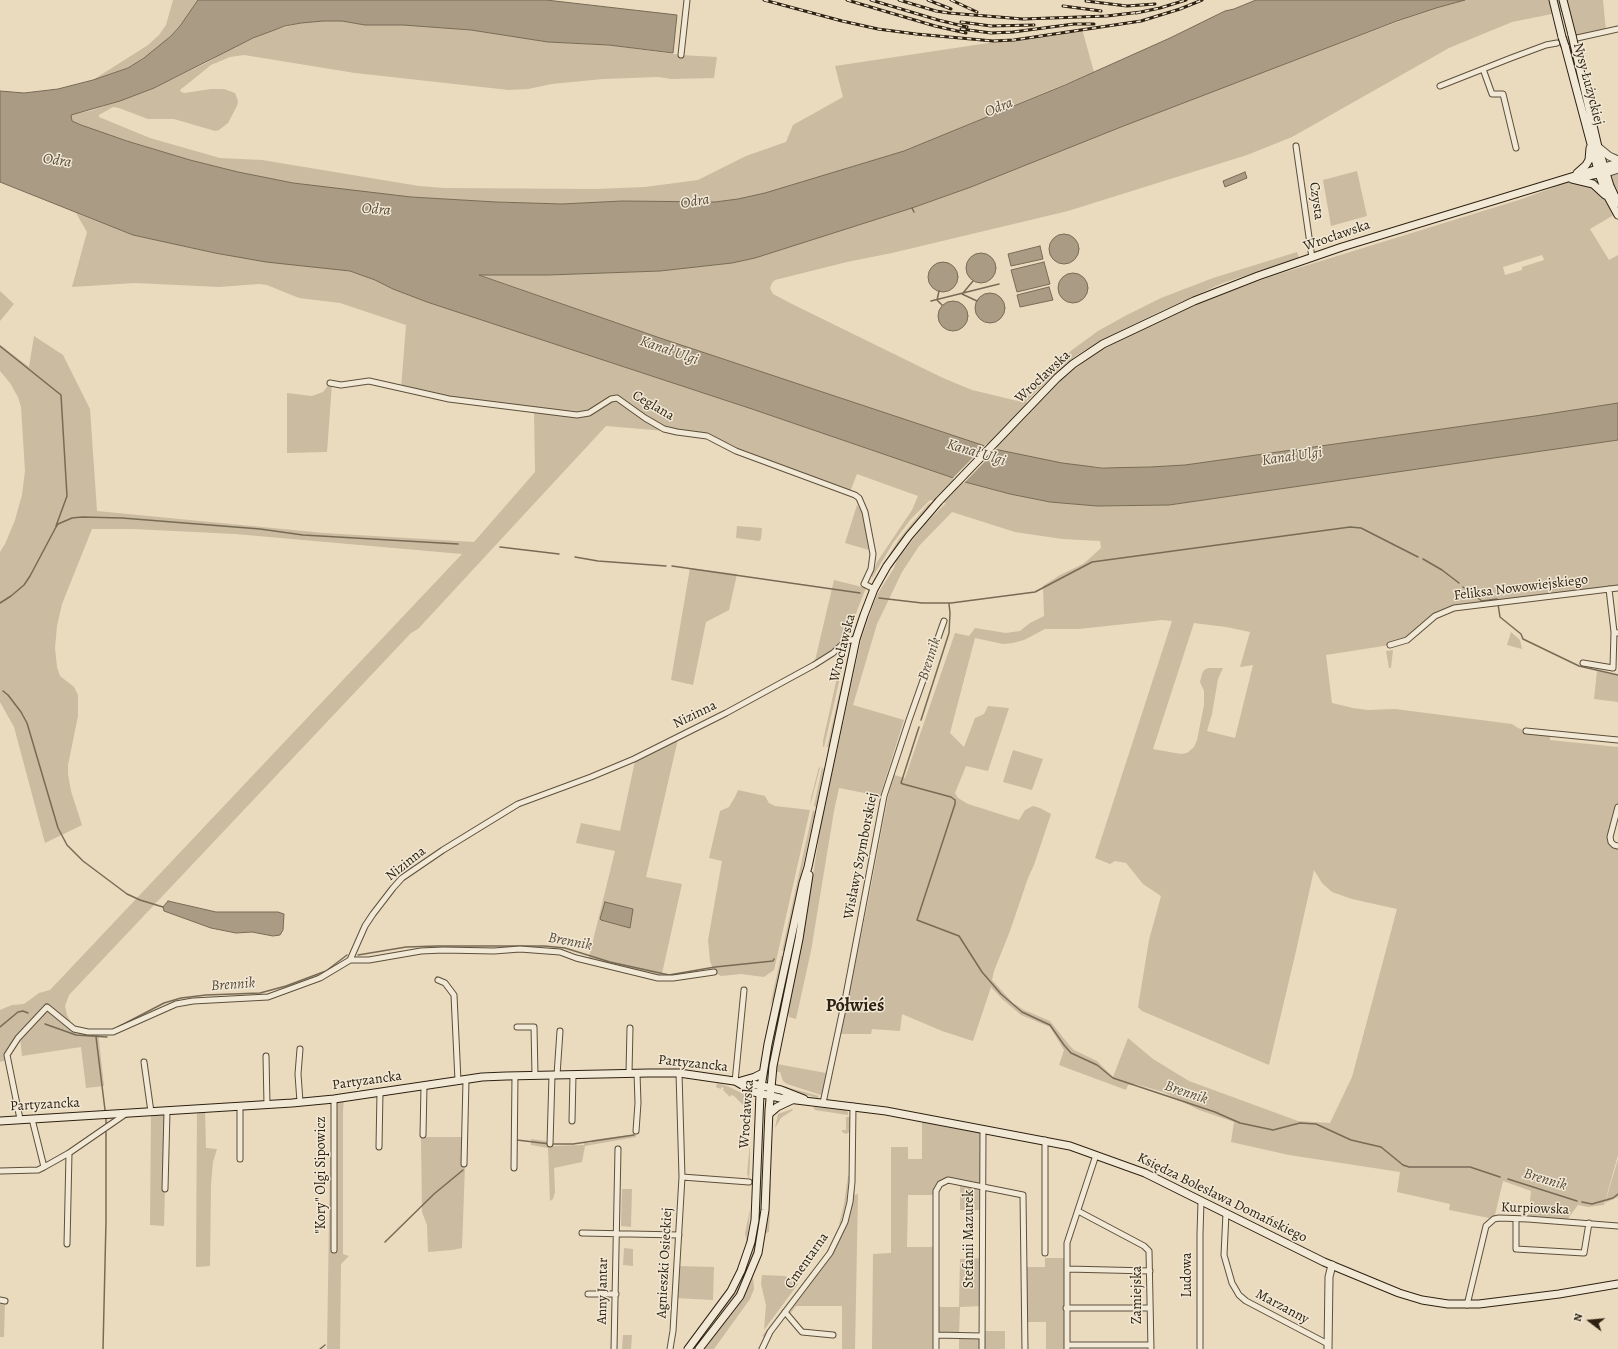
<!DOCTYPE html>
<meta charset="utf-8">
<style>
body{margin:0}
#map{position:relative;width:1618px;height:1349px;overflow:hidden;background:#eadbbf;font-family:Alegreya,serif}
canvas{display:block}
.north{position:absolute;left:1570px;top:1301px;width:40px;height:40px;-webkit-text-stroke:3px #f1e8d5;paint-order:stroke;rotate:286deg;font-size:11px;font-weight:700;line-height:16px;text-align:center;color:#2e2111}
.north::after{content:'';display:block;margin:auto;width:14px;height:18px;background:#2e2111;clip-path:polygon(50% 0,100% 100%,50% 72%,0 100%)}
</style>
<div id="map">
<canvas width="1618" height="1349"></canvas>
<div class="north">N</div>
</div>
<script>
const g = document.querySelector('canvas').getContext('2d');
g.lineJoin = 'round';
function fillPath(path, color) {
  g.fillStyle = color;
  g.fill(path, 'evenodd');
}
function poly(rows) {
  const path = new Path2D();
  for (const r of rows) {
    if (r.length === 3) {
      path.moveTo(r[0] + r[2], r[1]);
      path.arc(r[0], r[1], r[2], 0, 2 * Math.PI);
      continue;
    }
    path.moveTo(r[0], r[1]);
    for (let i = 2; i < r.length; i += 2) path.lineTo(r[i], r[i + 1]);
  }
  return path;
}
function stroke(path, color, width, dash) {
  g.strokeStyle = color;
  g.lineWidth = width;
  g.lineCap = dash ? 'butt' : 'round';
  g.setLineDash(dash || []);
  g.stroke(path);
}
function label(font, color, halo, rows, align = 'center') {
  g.font = font + ' Alegreya,serif';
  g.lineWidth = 3;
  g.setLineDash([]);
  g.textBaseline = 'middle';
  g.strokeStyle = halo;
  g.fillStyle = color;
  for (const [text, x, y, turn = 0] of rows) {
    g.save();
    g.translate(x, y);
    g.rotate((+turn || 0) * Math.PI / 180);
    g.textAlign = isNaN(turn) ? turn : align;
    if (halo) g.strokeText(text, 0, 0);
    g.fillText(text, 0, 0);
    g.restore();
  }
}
fillPath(poly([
 [173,0,198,0,180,26,160,47,128,68,93,80,148,45,159,35,166,25],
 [1465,0,1603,0,1606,32,1574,40,1567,11,1512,22,1449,48,1292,137,1247,155,1068,211,892,253,847,262,775,280,772,283,770,288,773,294,792,304,943,378,972,390,1022,402,1025,394,1072,350,1098,331,1125,316,1161,298,1213,278,1297,252,1299,258,1223,283,1161,311,1100,341,1077,355,1063,366,1026,402,1034,406,1055,385,1095,353,1172,314,1205,301,1269,277,1522,199,1552,188,1562,182,1581,181,1597,187,1617,213,1590,229,1609,260,1618,255,1618,403,1535,416,1185,465,1125,468,1082,466,1047,461,994,449,660,338,478,274,548,275,660,271,732,263,755,258,912,208,971,187,1121,127,1311,54,1397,22,1436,8],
 [1542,255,1544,260,1522,267,1522,270,1505,275,1503,267],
 [323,21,342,21,365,25,403,25,471,30,548,42,609,45,681,55,717,57,714,78,671,79,659,77,603,79,552,84,528,89,509,90,355,73,244,55,230,57,211,65,180,90,181,92,185,93,211,89,224,89,235,93,238,101,237,106,228,123,219,130,215,131,174,119,148,119,119,108,113,107,99,115,99,117,150,138,220,158,262,160,419,186,444,188,596,189,645,187,698,180,746,156,786,142,793,125,843,97,835,66,1082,29,1094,72,904,151,765,193,738,199,715,202,622,201,562,204,496,202,411,197,352,191,293,183,238,172,190,160,93,130,72,121,70,118,73,114,90,111,105,106,154,88,206,63,231,48,271,31,301,23],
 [1618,169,1618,203,1606,173],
 [1357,171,1367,216,1331,226,1323,180],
 [76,213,133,235,215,253,350,271,375,280,393,289,427,302,752,409,965,482,1010,494,1050,502,1097,506,1169,505,1618,440,1618,588,1446,610,1413,636,1396,644,1326,655,1332,703,1353,708,1368,710,1395,709,1512,724,1518,728,1526,731,1550,734,1550,740,1618,747,1618,807,1611,842,1618,846,1618,1155,1604,1205,1588,1207,1578,1205,1569,1217,1567,1222,1528,1219,1531,1191,1503,1181,1494,1219,1449,1210,1450,1204,1397,1192,1400,1172,1289,1155,1231,1142,1234,1122,1199,1110,1163,1092,1135,1084,1128,1085,1126,1090,1059,1065,1064,1050,1050,1027,1021,1015,1002,999,991,987,973,1041,942,1031,902,1014,900,1031,872,1029,871,1034,841,1034,868,902,888,797,894,775,905,778,955,633,969,636,975,628,1006,633,1020,631,1030,623,1044,616,1043,586,1060,575,1083,564,1089,559,1101,548,1100,541,1062,539,1015,532,952,512,919,546,902,572,877,624,853,705,904,720,880,796,839,788,834,811,811,951,796,1019,789,1017,787,1011,802,943,821,825,861,640,873,605,877,595,894,568,897,560,926,523,946,503,930,500,910,520,893,543,872,578,872,575,877,562,912,510,918,496,857,474,850,492,736,451,713,439,677,432,606,426,418,629,411,633,69,995,65,1006,67,1015,74,1028,98,1032,104,1086,86,1088,81,1047,22,1056,20,1037,7,1060,0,1062,0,1010,12,1005,24,1004,39,993,50,990,462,554,235,534,133,529,92,529,62,604,57,626,55,648,57,667,60,676,74,687,78,695,78,716,68,765,68,774,71,791,82,825,45,843,14,727,0,702,0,552,5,544,15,520,22,495,25,471,21,407,18,397,10,383,0,371,0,345,29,367,34,336,63,355,90,409,97,511,324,533,474,542,535,472,534,410,449,399,401,389,406,325,340,303,299,298,267,285,259,284,219,287,135,283,72,287,87,232],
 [1162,620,1172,621,1095,858,1110,864,1115,861,1126,863,1143,884,1161,896,1149,940,1138,1007,1142,1011,1269,1065,1296,951,1314,870,1322,883,1332,892,1352,899,1397,909,1352,1077,1330,1123,1298,1121,1189,1081,1153,1059,1128,1038,1113,1077,1097,1061,1074,1050,1069,1045,1050,1021,1024,1010,1013,1003,992,980,994,971,1010,931,1028,878,1034,865,1051,814,1040,808,1033,806,1025,810,1019,820,1009,817,968,804,958,798,955,793,966,766,988,771,1009,708,988,706,984,714,975,718,964,747,950,733,975,638,1003,644,1013,643,1024,640,1045,629,1079,629],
 [1194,623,1226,627,1250,632,1240,667,1253,665,1235,738,1207,731,1212,714,1218,679,1223,668,1208,668,1204,670,1202,674,1200,682,1204,691,1204,705,1197,740,1194,747,1187,753,1181,754,1153,749],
 [0,291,14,304,0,321],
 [330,383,332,383,327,452,287,453,287,393,312,396,323,392],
 [933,502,901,540,875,581,873,581,899,539,928,504],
 [857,505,863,512,869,550,845,543],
 [737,526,762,528,761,539,759,541,736,538],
 [690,568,737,574,729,610,706,622,693,685,671,680],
 [834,580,866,588,858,608,848,637,814,665],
 [1511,632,1520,640,1522,649,1507,645],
 [851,642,852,643,829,747,827,747],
 [846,643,848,643,824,747,823,747,823,741,843,650],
 [1393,650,1391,668,1389,668,1386,651],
 [1597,671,1618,675,1618,702,1594,699],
 [679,735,646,877,682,884,661,978,588,961,615,851,576,843,581,823,620,831,635,761],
 [1013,750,1043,759,1032,790,1003,782],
 [819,767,820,768,810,806,811,798],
 [822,768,824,769,816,807,814,806],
 [738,790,765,796,769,803,775,806,810,810,774,970,764,977,741,974,721,976,714,972,710,961,708,940,722,861,709,858,720,811,729,807,735,797],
 [813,810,815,812,784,951,782,951],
 [802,898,795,947,775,1036,768,1081,771,1051],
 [781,956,783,956,775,995,770,1006],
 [777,1064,826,1073,822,1093,821,1095,787,1084,783,1081,780,1072,776,1072],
 [717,1083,727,1086,748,1096,751,1102,751,1108,744,1109,744,1106,734,1096,731,1095,730,1097,723,1090,724,1088,721,1087,721,1089,716,1087],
 [785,1086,790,1088,819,1096,817,1098,793,1091,784,1088],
 [344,1097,343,1111,343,1254,349,1256,341,1264,340,1349,327,1349,330,1154,334,1155,334,1099],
 [813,1107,844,1109,848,1112,848,1115,815,1110],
 [205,1108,206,1148,217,1149,213,1162,211,1184,210,1266,196,1267,197,1109],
 [792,1109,793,1110,781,1118,775,1128,778,1114],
 [167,1111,164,1226,150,1225,151,1112],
 [750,1111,751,1112,750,1132,747,1132,745,1128,746,1112],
 [762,1112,763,1112,762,1213,756,1245,751,1263,734,1298,695,1349,692,1349,732,1295,742,1278,749,1260,758,1218],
 [846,1117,850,1117,850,1132,846,1134,842,1132,842,1130,846,1130],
 [922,1117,983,1129,983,1210,960,1210,960,1183,945,1181,936,1195,908,1195,907,1247,936,1247,937,1307,959,1307,960,1259,982,1258,982,1306,960,1307,959,1335,982,1336,982,1331,1005,1331,1005,1349,959,1349,959,1336,937,1335,936,1349,872,1349,873,1254,891,1253,891,1147,908,1147,908,1159,922,1159],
 [636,1134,636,1137,585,1146,582,1162,554,1168,555,1192,553,1199,550,1201,548,1148,531,1145,531,1139,552,1142,552,1146,584,1145,584,1143,591,1143,592,1140],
 [421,1137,466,1137,462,1248,452,1250,428,1252,427,1225,422,1212],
 [750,1143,750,1164,749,1179,747,1173],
 [1618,1159,1618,1197,1605,1203],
 [848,1176,849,1176,847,1199,841,1223,839,1225,844,1204],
 [769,1177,771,1185,769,1232,766,1233],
 [855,1185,855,1195,858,1194,855,1349,842,1349,842,1306,796,1306,790,1314,790,1312,794,1306,790,1306,830,1253,850,1202,854,1198],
 [622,1189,632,1189,631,1227,621,1226],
 [750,1209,748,1236,747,1244,745,1233],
 [624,1248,633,1249,633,1266,623,1265],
 [1045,1258,1067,1258,1067,1349,1046,1349,1046,1322,1024,1322,1024,1267,1045,1267],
 [677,1266,714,1267,713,1300,675,1298],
 [811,1272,811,1275,764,1337,762,1336],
 [762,1275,785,1276,798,1284,764,1330,766,1305,761,1284],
 [753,1277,754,1289,750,1299,714,1349,704,1349,743,1298],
 [0,1300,5,1301,4,1337,0,1337],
 [623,1335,632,1335,631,1349,622,1349]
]), '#cabba1');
const water = poly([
 [198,0,546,0,677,15,673,53,609,45,548,42,471,30,403,25,365,25,342,21,323,21,301,23,285,26,253,38,154,88,120,101,71,115,72,121,81,125,127,141,190,160,238,172,293,183,411,197,496,202,562,204,622,201,715,202,738,199,765,193,904,151,1065,85,1170,38,1225,11,1234,9,1256,0,1465,0,1436,8,1397,21,1311,54,1121,127,971,187,912,208,755,258,732,263,660,271,548,275,479,275,660,338,994,449,1062,463,1102,468,1150,467,1185,465,1535,416,1618,403,1618,440,1169,505,1097,506,1050,502,1010,494,965,482,752,409,427,302,393,289,375,280,350,271,266,262,215,253,133,235,0,182,0,91,24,93,58,89,93,80,128,68,144,58,171,36,180,26,198,0],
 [1245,172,1247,178,1225,187,1223,181,1245,172],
 [1064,249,15],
 [1040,246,1043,259,1011,266,1008,254,1040,246],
 [981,268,15],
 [943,277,15],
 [1044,262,1050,284,1017,292,1011,270,1044,262],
 [1073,288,15],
 [1049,287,1053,300,1020,307,1017,295,1049,287],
 [990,308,15],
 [953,316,15],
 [168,901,216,912,278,912,284,914,283,930,280,935,273,936,252,932,236,933,211,928,164,911,163,907,168,901],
 [605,902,633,909,630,928,601,920,600,919,605,902]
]);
fillPath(water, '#aa9c84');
stroke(water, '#786b56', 1);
fillPath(poly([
 [986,444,998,448,964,483,952,479]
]), '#eadbbf');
stroke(poly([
 [912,208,914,212],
 [939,291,937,300,942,305],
 [963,293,973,281],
 [962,294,977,301],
 [931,301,999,284],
 [0,346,61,395,67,496,56,526],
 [500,547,559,554],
 [575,557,598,561,666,566],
 [1423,559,1442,570,1459,583],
 [672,566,860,593],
 [1463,587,1482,601,1497,599,1498,601],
 [879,598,922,603,951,603,1035,592,1092,562,1350,527,1361,528,1418,557],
 [0,603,11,596,24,585,30,576,56,527,58,524,72,518,82,517,122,518,260,529,303,535,458,544],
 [1498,604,1500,617,1521,634,1523,639,1579,666,1618,675],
 [3,691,8,695,21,712,27,723,58,828,67,845,83,861,127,894,140,900,163,907],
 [921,720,949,633,950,613,949,604],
 [919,727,901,783,903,784,951,797,955,800,955,804,917,920,959,936,982,972,1001,994,1022,1012,1050,1025,1064,1045,1071,1053,1097,1065,1113,1078,1215,1112,1240,1123,1273,1130,1300,1123,1316,1124,1351,1140,1381,1147,1403,1165,1409,1167,1470,1167,1500,1177],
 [358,955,406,947,437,946,544,946,565,948,610,962,669,975,715,967,773,961,774,959],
 [45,1024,76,1035,107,1037],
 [0,1027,18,1012,23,1011,28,1013],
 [118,1027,164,1003,181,998,206,995,260,993,286,986,326,971,347,955],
 [96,1037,105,1110],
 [106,1119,106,1123],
 [517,1140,550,1144,573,1144,634,1135],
 [1508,1179,1577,1201],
 [1582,1202,1592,1204,1613,1198,1618,1194],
 [385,1242,434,1194,463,1170],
 [103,1349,106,1221,106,1132],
 [320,1349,325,1345]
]), '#786b56', 1.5);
stroke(poly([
 [1557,43,1576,38]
]), '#c4b69c', 5, [5, 2.5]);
const minor = poly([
 [1577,38,1618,29],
 [681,55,687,0],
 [1483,69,1492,94,1503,94,1516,148],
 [1440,86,1511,58,1546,45,1557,43],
 [1296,146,1312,258],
 [330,383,341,385,369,381,449,399,577,415,589,413,611,399,617,398,645,418,664,429,677,432,707,436,736,451,855,495,859,498,865,512,873,554,871,569,864,584,874,589],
 [1609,589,1614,632,1618,633],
 [1390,645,1407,640,1435,616,1454,608,1618,588],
 [1583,663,1613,668,1614,632],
 [1526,731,1618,740],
 [1618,807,1610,837,1611,842,1614,845,1618,846],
 [350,960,369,960,421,951,443,950,494,951,520,949,560,952,576,958,658,978,673,978,714,972],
 [438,980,445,983,454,995,458,1081],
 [517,1027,534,1027,535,1075],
 [300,1049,298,1074,300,1102],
 [266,1056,267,1105],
 [144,1062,151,1112],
 [629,1073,630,1028],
 [557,1075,560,1031],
 [735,1082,744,990],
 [334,1099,334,1250],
 [823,1103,846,995,884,796,909,720,944,621],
 [20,1119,7,1055,18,1038,47,1007,74,1029,88,1032,113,1032,176,1004,193,1001,268,997,320,978,350,960,365,926,373,914,393,888,402,878,443,850,518,804,591,777,634,759,726,713,814,665,833,653,846,641,856,639],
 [32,1119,44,1167],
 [572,1121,573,1075],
 [636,1131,638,1103,637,1073],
 [423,1135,424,1086],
 [1045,1140,1045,1253],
 [550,1144,552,1075],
 [379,1147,380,1092],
 [240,1159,240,1106],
 [464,1164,466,1080],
 [514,1168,515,1076],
 [0,1171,38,1170,44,1167,69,1153,127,1113],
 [682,1177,749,1182],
 [165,1189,167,1111],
 [1078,1211,1144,1246,1149,1251,1151,1349],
 [1226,1213,1224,1255,1232,1283,1239,1295,1246,1301,1328,1344],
 [1516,1219,1516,1249,1584,1253,1589,1223],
 [582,1233,679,1235],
 [67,1244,69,1153],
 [1067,1269,1150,1271],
 [588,1294,616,1294],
 [0,1300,5,1301],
 [1467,1305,1486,1226,1494,1219,1499,1218,1528,1219,1618,1226],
 [1066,1308,1150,1308],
 [785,1312,802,1332,833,1335],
 [936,1335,982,1336],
 [1067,1345,1151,1345],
 [614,1349,618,1149],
 [670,1349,673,1331,682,1177,679,1073],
 [762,1349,770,1332,830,1253,845,1222,850,1202,852,1182,853,1106],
 [936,1349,936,1191,940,1184,948,1180,1023,1195,1025,1349],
 [982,1349,983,1129],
 [1067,1349,1067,1243,1096,1155],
 [1200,1349,1200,1234,1201,1201]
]);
const tertiary = poly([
 [1598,147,1609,156,1618,160],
 [1604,167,1618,163],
 [1606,173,1618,169],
 [1328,1349,1329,1277,1332,1265]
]);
const secondary = poly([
 [1553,0,1562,37],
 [1563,0,1572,35],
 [1574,44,1598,147,1610,186,1618,203],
 [1565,46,1599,174,1606,193,1618,215],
 [1577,173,1586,165,1589,160,1590,148],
 [1578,178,1603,173],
 [1572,179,1593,184,1605,195],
 [741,1081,755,1077,763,1073],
 [737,1082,754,1092,780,1098,886,1111,1070,1146,1145,1173,1324,1262,1399,1293,1422,1300,1448,1304,1479,1304,1559,1294,1618,1284],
 [769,1114,777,1107,792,1100],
 [0,1121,292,1103,334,1099,482,1077,506,1076,649,1073,679,1073,748,1083,781,1090,804,1099],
 [688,1349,731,1291,741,1271,751,1242,755,1220,760,1093,768,1044,803,883,808,867,856,639,864,615,874,589,887,566,909,536,939,501,1057,378,1073,364,1103,344,1194,301,1258,276,1342,247,1604,167],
 [699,1349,740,1296,758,1253,765,1210,769,1110,773,1066,799,939,809,875]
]);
stroke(minor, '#5d503c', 7);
stroke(tertiary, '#5d503c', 9);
stroke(secondary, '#2e2111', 9);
stroke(minor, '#f1e8d5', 5);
stroke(tertiary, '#f1e8d5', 7);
stroke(secondary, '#f1e8d5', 7);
const rail = poly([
 [764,0,842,21,878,29,916,34,993,41,1014,40,1141,21,1180,9,1202,0],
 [847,0,935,26,966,33],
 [871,0,938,20,967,27],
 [899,0,936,11,949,13,1023,19,1107,16,1141,12],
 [928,0,951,9],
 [951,0,977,12],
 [1086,1,1127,6,1155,4],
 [1063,6,1101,11],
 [1136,13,1160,8,1186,0],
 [961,22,991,26,1034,25],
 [961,29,991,33,1013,32,1074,24,1094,24]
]);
stroke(rail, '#2e2111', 3);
stroke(rail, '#f1e8d5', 1.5, [4.5]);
const secondaryBridge = poly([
 [1572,35,1574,44],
 [1562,37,1565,46]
]);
stroke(secondaryBridge, '#2e2111', 9, []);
stroke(secondaryBridge, '#f1e8d5', 7);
label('14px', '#2e2111', '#f1e8d5', [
 ["Nysy Łużyckiej",1588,84,75],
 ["Czysta",1316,201,82],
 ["Wrocławska",1337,236,-19],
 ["Wrocławska",1043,377,-43],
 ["Ceglana",653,406,30],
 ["Feliksa Nowowiejskiego",1521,588,-7],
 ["Wrocławska",843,648,-76],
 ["Nizinna",695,715,-26],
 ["Wisławy Szymborskiej",861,856,-79],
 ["Nizinna",406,864,-38],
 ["Partyzancka",693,1064,6],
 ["Partyzancka",367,1081,-8],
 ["Partyzancka",45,1105,-3],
 ["Wrocławska",747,1114,-86],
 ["\"Kory\" Olgi Sipowicz",322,1175,-90],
 ["Księdza Bolesława Domańskiego",1222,1198,26],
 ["Kurpiowska",1535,1209,2],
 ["Stefanii Mazurek",970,1239,-90],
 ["Cmentarna",807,1261,-55],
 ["Agnieszki Osieckiej",665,1263,-87],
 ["Ludowa",1188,1275,-90],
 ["Anny Jantar",603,1291,-89],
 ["Zamiejska",1138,1295,-90],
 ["Marzanny",1282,1307,28]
]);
label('italic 15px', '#594c39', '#f1e8d5', [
 ["Odra",999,108,-22],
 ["Odra",57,161,9],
 ["Odra",695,202,-9],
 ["Odra",376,210,5],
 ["Kanał Ulgi",669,351,19],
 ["Kanał Ulgi",976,453,17],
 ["Kanał Ulgi",1292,457,-8],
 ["Brennik",930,659,-72],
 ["Brennik",570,942,11],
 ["Brennik",233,985,-4],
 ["Brennik",1186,1093,19],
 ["Brennik",1545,1180,17]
]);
label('bold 18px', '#2e2111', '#f1e8d5', [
 ["Półwieś",855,1007]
]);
</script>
